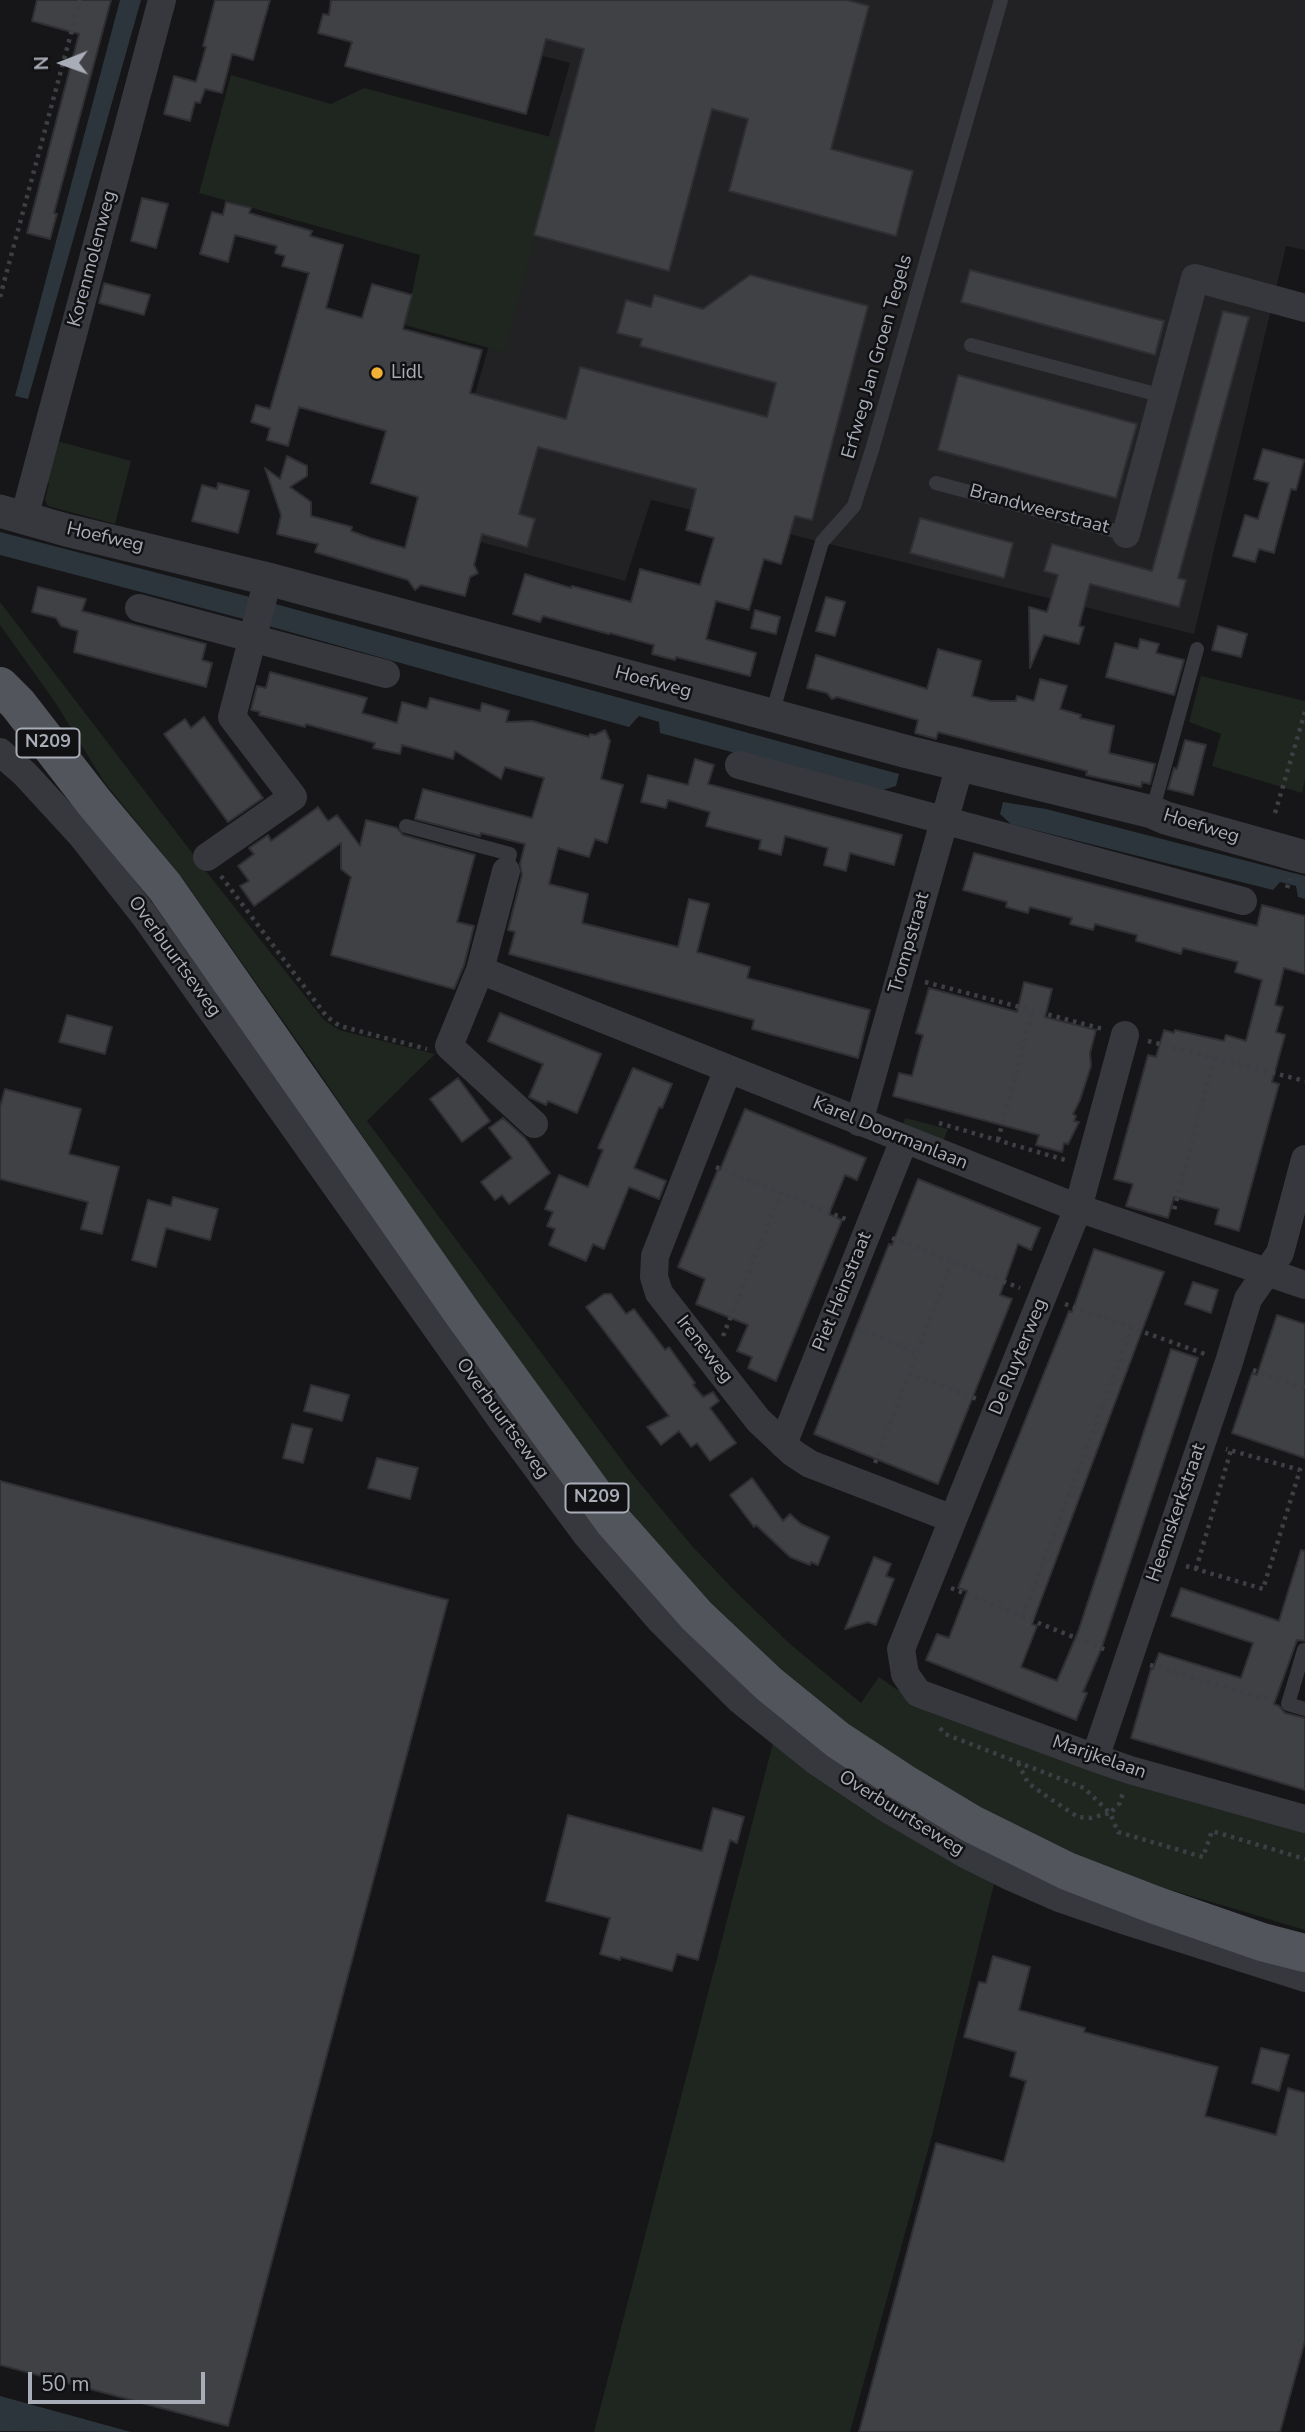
<!DOCTYPE html>
<style>
body{margin:0}
#map{position:relative;width:1305px;height:2432px;overflow:hidden;background:#161618;font-family:"Nunito Sans",sans-serif}
canvas{display:block}
.north{position:absolute;left:28px;top:28px;width:70px;height:70px;-webkit-text-stroke:5px #111113;paint-order:stroke;rotate:269deg;font-size:19px;font-weight:700;line-height:28px;text-align:center;color:#a8adb8}
.north::after{content:'';display:block;margin:auto;width:24px;height:32px;background:#a8adb8;clip-path:polygon(50% 0,100% 100%,50% 72%,0 100%)}
.scale{position:absolute;left:28px;top:2372px;width:177px;height:32px;box-sizing:border-box;border:4px solid #a8adb8;border-top:0;padding-left:9px;font-size:21px;line-height:24px;white-space:nowrap;color:#a8adb8;-webkit-text-stroke:5px #111113;paint-order:stroke}
</style>
<div id="map">
<canvas width="1305" height="2432"></canvas>
<div class="north">N</div>
<div class="scale">50 m</div>
</div>
<script>
const g = document.querySelector('canvas').getContext('2d');
g.lineJoin = 'round';
function fillPath(path, color) {
  g.fillStyle = color;
  g.fill(path, 'evenodd');
}
function poly(rows) {
  const path = new Path2D();
  for (const r of rows) {
    path.moveTo(r[0], r[1]);
    for (let i = 2; i < r.length; i += 2) path.lineTo(r[i], r[i + 1]);
  }
  return path;
}
function stroke(path, color, width, dash) {
  g.strokeStyle = color;
  g.lineWidth = width;
  g.lineCap = dash ? 'butt' : 'round';
  g.setLineDash(dash || []);
  g.stroke(path);
}
function label(font, color, halo, rows, align = 'center') {
  g.font = font + ' "Nunito Sans",sans-serif';
  g.lineWidth = 5;
  g.setLineDash([]);
  g.textBaseline = 'middle';
  g.strokeStyle = halo;
  g.fillStyle = color;
  for (const [text, x, y, turn = 0] of rows) {
    g.save();
    g.translate(x, y);
    g.rotate((+turn || 0) * Math.PI / 180);
    g.textAlign = isNaN(turn) ? turn : align;
    if (halo) g.strokeText(text, 0, 0);
    g.fillText(text, 0, 0);
    g.restore();
  }
}
fillPath(poly([
 [327,0,1305,0,1305,250,1286,246,1194,634,651,500,625,581,436,530,570,63]
]), '#222225');
fillPath(poly([
 [231,75,331,104,364,88,562,140,504,352,405,325,420,255,199,193],
 [53,440,131,461,115,524,48,506,45,500,49,483,42,481],
 [0,602,209,875,324,1020,339,1030,435,1054,367,1121,630,1471,692,1546,736,1592,789,1643,861,1703,879,1677,896,1689,995,1729,1305,1830,1305,1930,1121,1875,1056,1848,926,1780,828,1710,727,1624,660,1550,495,1331,312,1062,183,879,104,782,55,702,0,625],
 [1201,676,1305,701,1305,780,1302,793,1212,766,1221,734,1189,722],
 [905,1118,948,1129,942,1144,902,1128],
 [773,1743,995,1880,931,2139,850,2432,594,2432]
]), '#1e261f');
fillPath(poly([
 [120,0,141,0,28,399,15,396],
 [0,532,246,596,899,774,896,786,879,791,660,733,659,722,639,716,629,727,240,618,0,555],
 [1003,802,1046,809,1305,876,1305,899,1298,897,1296,886,1280,882,1273,890,1011,824,1000,814],
 [0,2396,131,2432,0,2431]
]), '#2c353c');
const building = poly([
 [37,0,111,0,54,213,57,214,50,239,27,233,79,34,32,21,37,0],
 [215,0,270,0,253,60,232,54,222,93,205,89,200,103,195,102,190,121,164,114,174,76,196,82,206,47,203,46,215,0],
 [331,0,847,0,869,6,831,149,913,171,896,236,729,191,748,119,712,109,669,271,534,235,584,49,546,39,526,114,345,66,352,42,318,33,323,14,329,15,331,0],
 [142,198,168,204,156,248,131,241,142,198],
 [226,202,251,208,249,213,312,231,310,236,343,245,326,308,362,318,372,284,412,295,403,329,482,350,470,393,566,419,580,367,767,417,776,383,640,346,642,339,617,333,626,300,651,307,654,295,703,309,750,275,868,306,812,520,795,516,781,564,764,559,749,610,716,601,706,639,756,653,750,676,676,657,675,660,652,654,654,645,610,633,609,634,543,616,540,622,513,614,525,574,571,588,572,586,631,602,640,569,700,585,714,538,686,530,696,489,538,447,519,514,535,519,527,547,482,534,474,565,478,573,470,577,465,596,421,585,415,590,408,580,315,552,318,544,277,534,281,515,265,468,280,479,287,456,307,466,307,476,290,487,311,502,311,516,352,527,351,531,370,538,405,548,418,497,371,483,386,431,299,407,288,446,267,440,270,428,251,422,256,405,270,409,309,273,282,266,285,256,275,253,277,246,235,235,228,262,200,254,212,212,223,215,226,202],
 [970,270,1164,321,1155,355,961,302,970,270],
 [104,283,150,295,144,315,99,303,104,283],
 [1223,311,1249,317,1178,578,1186,580,1179,607,1090,584,1079,626,1084,627,1079,644,1044,635,1030,668,1029,607,1047,612,1058,575,1044,571,1052,544,1152,571,1223,311],
 [958,375,1137,424,1116,498,938,450,958,375],
 [1263,449,1304,460,1296,490,1291,489,1274,553,1259,549,1255,562,1233,556,1245,515,1258,519,1269,483,1254,479,1263,449],
 [218,483,249,491,238,533,192,521,202,485,217,489,218,483],
 [920,518,1013,543,1004,578,910,553,920,518],
 [38,587,86,599,82,611,206,644,202,660,212,663,206,687,74,652,78,631,61,626,56,618,32,612,38,587],
 [826,597,845,602,835,636,816,631,826,597],
 [755,610,780,617,776,634,751,628,755,610],
 [1218,626,1247,634,1241,657,1212,650,1218,626],
 [1140,639,1159,644,1156,653,1184,660,1174,695,1106,677,1115,643,1138,649,1140,639],
 [938,649,981,661,972,696,991,701,1016,701,1017,696,1034,701,1040,679,1067,686,1060,709,1081,715,1080,718,1114,726,1109,753,1155,764,1150,784,1142,782,1141,787,1086,775,1087,771,938,732,936,739,915,733,918,720,837,697,832,699,827,693,807,688,816,655,927,689,938,649],
 [270,672,367,698,362,713,397,723,402,702,427,709,430,698,480,711,482,703,509,711,506,722,532,721,589,737,590,734,595,735,605,730,610,741,601,779,623,785,607,843,595,839,589,857,558,848,549,884,588,894,582,923,678,947,689,899,709,904,697,952,750,967,747,978,870,1010,858,1058,752,1029,754,1020,509,954,515,932,508,930,522,875,520,864,525,844,481,833,480,836,415,819,423,789,532,818,544,778,505,767,501,779,455,751,453,759,402,745,400,754,373,748,375,743,306,724,305,727,259,715,260,712,251,710,257,686,266,688,270,672],
 [204,717,263,798,228,822,164,734,185,719,191,728,204,717],
 [1185,740,1206,745,1193,795,1168,789,1174,768,1177,769,1185,740],
 [695,759,714,765,708,784,902,835,894,865,850,853,846,871,824,865,828,848,785,836,781,855,759,849,761,840,706,826,710,812,668,800,666,808,641,802,648,775,688,785,695,759],
 [318,807,328,821,337,815,360,846,366,820,397,828,403,835,475,855,457,922,474,926,464,965,454,989,331,955,351,877,341,869,341,843,254,906,240,886,249,881,238,866,254,854,249,848,268,835,271,841,318,807],
 [974,853,1257,926,1262,905,1305,916,1305,974,1284,968,1275,1005,1283,1007,1276,1032,1285,1035,1272,1082,1279,1084,1239,1231,1215,1224,1219,1209,1174,1197,1168,1218,1126,1206,1133,1184,1114,1179,1148,1055,1156,1057,1164,1030,1174,1033,1175,1030,1224,1041,1226,1035,1246,1041,1262,980,1235,972,1238,962,1183,948,1181,954,1136,941,1137,935,1095,924,1093,930,1070,924,1072,918,1030,907,1028,913,1006,907,1007,902,963,890,974,853],
 [1024,982,1052,989,1045,1017,1096,1030,1090,1053,1091,1066,1080,1100,1073,1114,1076,1116,1074,1121,1079,1122,1068,1144,1064,1143,1062,1152,1036,1145,1039,1135,893,1096,899,1073,912,1076,923,1035,916,1033,929,988,1017,1012,1024,982],
 [500,1013,601,1054,577,1113,548,1101,546,1105,529,1097,543,1064,488,1041,500,1013],
 [67,1015,112,1027,105,1054,59,1042,67,1015],
 [633,1068,672,1084,662,1108,659,1107,634,1168,666,1181,659,1199,629,1187,604,1249,593,1244,586,1261,549,1245,555,1229,547,1226,553,1212,545,1209,559,1175,588,1187,603,1150,598,1148,633,1068],
 [458,1078,490,1121,462,1142,430,1099,458,1078],
 [5,1089,81,1109,69,1154,119,1167,102,1234,81,1229,88,1202,0,1179,0,1107,5,1089],
 [745,1109,866,1158,857,1180,845,1175,829,1214,842,1220,776,1381,748,1368,752,1357,737,1351,748,1325,696,1304,705,1279,678,1267,718,1169,720,1170,745,1109],
 [503,1118,525,1138,550,1173,509,1204,502,1195,495,1200,481,1182,512,1158,489,1128,503,1118],
 [918,1179,1040,1228,1031,1250,1018,1244,1000,1295,1012,1299,938,1484,814,1434,889,1244,892,1245,918,1179],
 [173,1197,218,1209,210,1240,166,1228,156,1267,132,1260,148,1200,171,1206,173,1197],
 [1094,1249,1164,1272,1032,1624,1037,1626,1021,1667,1057,1681,1078,1632,1171,1349,1198,1358,1102,1647,1083,1692,1087,1693,1076,1720,926,1660,937,1634,949,1638,967,1591,958,1588,1069,1311,1072,1312,1094,1249],
 [1193,1282,1218,1290,1211,1313,1185,1304,1193,1282],
 [604,1294,611,1294,626,1314,634,1309,665,1350,669,1347,695,1383,693,1385,703,1397,713,1392,719,1401,710,1408,736,1443,710,1461,697,1443,691,1447,679,1431,661,1445,647,1427,669,1416,586,1307,604,1294],
 [1277,1315,1305,1324,1305,1458,1232,1433,1252,1373,1257,1375,1277,1315],
 [311,1385,349,1395,342,1421,304,1411,311,1385],
 [292,1424,312,1429,303,1463,283,1458,292,1424],
 [377,1458,418,1468,410,1499,368,1488,377,1458],
 [752,1478,783,1521,790,1514,801,1524,829,1537,818,1565,811,1562,810,1565,790,1557,756,1525,754,1527,730,1495,752,1478],
 [0,1481,448,1600,228,2426,0,2365,0,1481],
 [1301,1550,1305,1551,1305,1641,1297,1640,1274,1704,1279,1706,1285,1713,1305,1718,1305,1790,1131,1738,1151,1669,1153,1669,1159,1653,1241,1678,1253,1643,1171,1616,1181,1588,1279,1621,1301,1550],
 [874,1557,891,1564,886,1576,894,1579,876,1625,868,1622,845,1629,874,1557],
 [713,1808,744,1817,737,1843,730,1840,698,1960,677,1954,672,1971,621,1957,620,1960,600,1954,610,1918,546,1901,568,1815,702,1851,713,1808],
 [993,1956,1030,1967,1019,2010,1085,2028,1084,2032,1218,2067,1205,2116,1276,2135,1288,2088,1305,2093,1305,2341,1280,2432,859,2432,936,2143,1004,2162,1026,2081,1010,2076,1016,2052,964,2037,979,1982,986,1983,993,1956],
 [1261,2048,1289,2055,1279,2091,1252,2083,1261,2048]
]);
fillPath(building, '#404145');
stroke(building, '#303034', 2);
stroke(poly([
 [0,297,80,0],
 [1275,813,1305,712],
 [221,876,327,1017,340,1026,427,1049],
 [1287,888,1290,879],
 [925,982,1103,1029],
 [1148,1041,1214,1058,1173,1214],
 [1214,1058,1305,1081],
 [939,1123,1065,1160],
 [998,1140,1032,1011],
 [716,1167,848,1220],
 [892,1238,1020,1288],
 [1065,1304,1205,1354],
 [857,1327,917,1353],
 [723,1336,782,1191],
 [1253,1370,1305,1388],
 [909,1373,977,1399],
 [875,1463,952,1262],
 [1186,1566,1263,1589,1300,1470,1226,1449],
 [1196,1569,1231,1450],
 [951,1588,1106,1650],
 [1023,1616,1132,1328],
 [1150,1665,1273,1701],
 [940,1728,945,1734,1084,1788,1110,1813,1120,1803,1123,1792],
 [1018,1763,1028,1783,1049,1798,1078,1817,1091,1818,1110,1813,1118,1832,1203,1857,1212,1831,1305,1859]
]), '#3d3f44', 4.5, [3.5, 5]);
stroke(poly([
 [971,345,1163,396],
 [936,483,1126,534],
 [772,714,822,542,854,506,872,450,1001,0],
 [1152,812,1197,649],
 [406,826,510,854,506,871],
 [1304,1650,1288,1704,1305,1709]
]), '#37383d', 14);
stroke(poly([
 [24,518,162,0],
 [1126,534,1195,278,1305,308],
 [139,608,386,674],
 [0,752,25,774,82,836,144,915,502,1421,585,1533,660,1620,740,1700,816,1761,891,1811,965,1854,1011,1877,1059,1898,1126,1921,1305,1978],
 [739,765,1243,901],
 [207,857,293,797,232,717,268,579],
 [506,871,480,970,449,1046,534,1124],
 [480,970,1078,1208,1305,1285],
 [1125,1035,1078,1208,901,1649,905,1674,918,1693,1095,1758,1130,1770,1305,1819],
 [728,1069,655,1256,654,1277,659,1293,758,1420,793,1453,810,1464,953,1519],
 [859,1122,960,765],
 [783,1444,904,1140],
 [1095,1758,1229,1362,1248,1299,1280,1253,1305,1159]
]), '#37383d', 28);
stroke(poly([
 [0,511,66,530,268,579,908,752,1152,812,1166,818,1305,857]
]), '#37383d', 33);
stroke(poly([
 [0,686,18,704,94,802,165,887,463,1314,614,1522,697,1616,769,1684,838,1740,902,1782,972,1824,1067,1871,1155,1905,1262,1942,1305,1953]
]), '#53555c', 38);
for (const [x, y, r, color] of [
 [377,373,7,"#f2b134"]
]) {
  const dot = new Path2D();
  dot.arc(x, y, r, 0, 2 * Math.PI);
  g.fillStyle = color;
  g.fill(dot);
  stroke(dot, '#111113', 2.5);
}
for (const [x, y, w] of [
 [48,743,63],
 [597,1498,63]
]) {
  const box = new Path2D();
  box.roundRect(x - w / 2, y - 14.5, w, 29, 5);
  g.fillStyle = '#111113';
  g.fill(box);
  stroke(box, '#a8adb8', 2);
}
label('bold 18px', '#a8adb8', null, [
 ["N209",48,743],
 ["N209",597,1498]
]);
label('19px', '#a8adb8', '#111113', [
 ["Korenmolenweg",93,259,-75],
 ["Erfweg Jan Groen Tegels",878,357,-74],
 ["Brandweerstraat",1039,510,15],
 ["Hoefweg",105,538,13],
 ["Hoefweg",653,683,15],
 ["Hoefweg",1201,827,17],
 ["Trompstraat",910,943,-74],
 ["Overbuurtseweg",174,957,54],
 ["Karel Doormanlaan",890,1134,22],
 ["Piet Heinstraat",843,1292,-68],
 ["Ireneweg",704,1350,52],
 ["De Ruyterweg",1019,1357,-68],
 ["Overbuurtseweg",502,1419,54],
 ["Heemskerkstraat",1177,1513,-71],
 ["Marijkelaan",1099,1758,19],
 ["Overbuurtseweg",901,1814,32]
]);
label('19px', '#a8adb8', '#111113', [
 ["Lidl",391,373]
], 'left');
</script>
